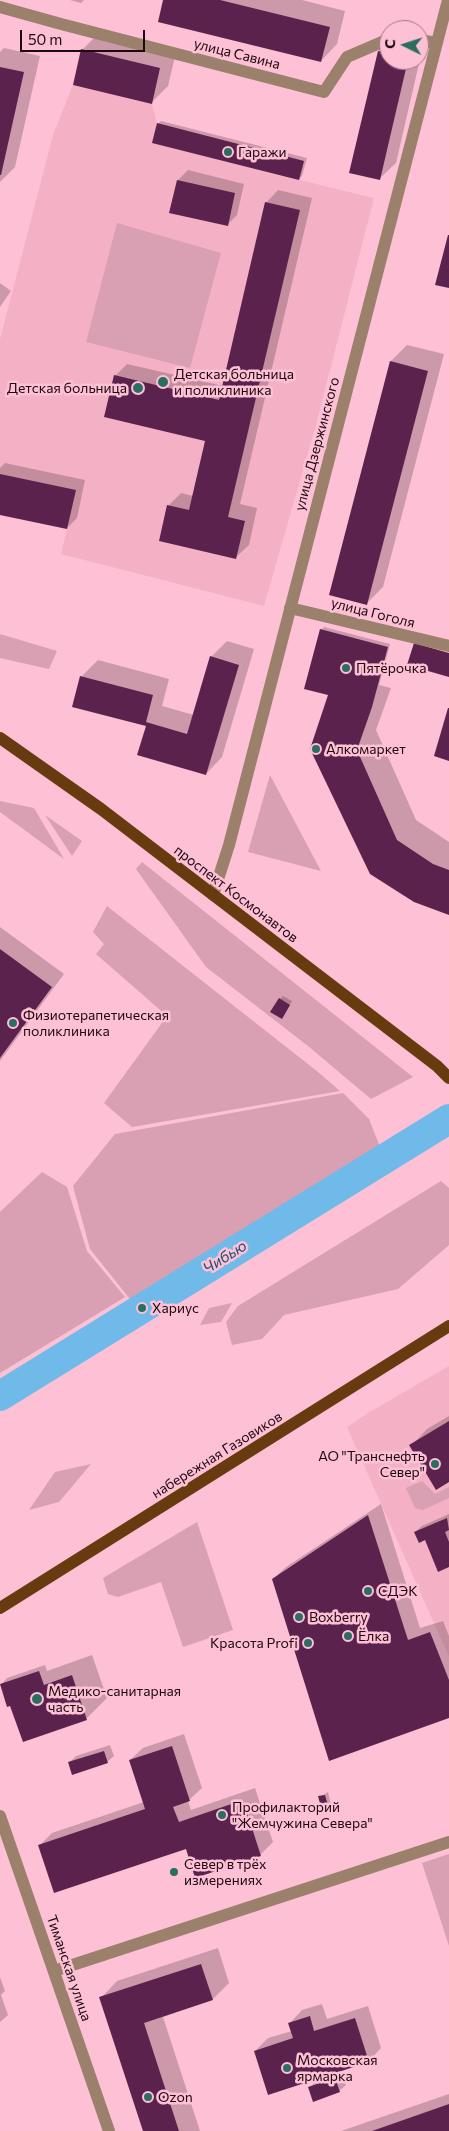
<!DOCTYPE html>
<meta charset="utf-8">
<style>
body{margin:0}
#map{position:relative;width:449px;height:2131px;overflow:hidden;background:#fec0d4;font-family:Commissioner,sans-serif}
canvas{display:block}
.north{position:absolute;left:379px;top:20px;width:50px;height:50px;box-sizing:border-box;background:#fec0d4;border:1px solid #a47685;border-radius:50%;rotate:274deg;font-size:14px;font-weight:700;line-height:20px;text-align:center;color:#1c080f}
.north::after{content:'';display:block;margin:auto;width:18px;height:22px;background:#296e60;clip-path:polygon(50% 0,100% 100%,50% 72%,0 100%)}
.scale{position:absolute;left:20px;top:30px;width:125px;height:22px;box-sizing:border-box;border:2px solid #1c080f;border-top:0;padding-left:6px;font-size:15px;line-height:18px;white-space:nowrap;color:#1c080f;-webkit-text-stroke:4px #fec0d4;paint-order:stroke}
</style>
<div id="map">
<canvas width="449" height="2131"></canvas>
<div class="north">С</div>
<div class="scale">50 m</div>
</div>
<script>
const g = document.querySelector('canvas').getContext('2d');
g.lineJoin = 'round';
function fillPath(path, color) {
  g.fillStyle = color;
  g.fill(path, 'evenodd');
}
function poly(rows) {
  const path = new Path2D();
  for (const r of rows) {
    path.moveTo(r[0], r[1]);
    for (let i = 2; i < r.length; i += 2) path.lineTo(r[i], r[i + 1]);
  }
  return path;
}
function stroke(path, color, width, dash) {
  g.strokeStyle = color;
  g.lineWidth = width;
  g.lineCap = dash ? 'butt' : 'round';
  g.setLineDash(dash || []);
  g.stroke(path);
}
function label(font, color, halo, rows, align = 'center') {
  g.font = font + ' Commissioner,sans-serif';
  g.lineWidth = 5;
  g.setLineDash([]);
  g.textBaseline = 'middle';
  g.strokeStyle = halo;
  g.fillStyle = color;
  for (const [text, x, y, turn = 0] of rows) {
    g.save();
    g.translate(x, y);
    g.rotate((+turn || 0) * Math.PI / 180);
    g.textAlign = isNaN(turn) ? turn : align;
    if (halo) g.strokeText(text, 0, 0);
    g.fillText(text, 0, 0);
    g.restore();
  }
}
fillPath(poly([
 [73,85,152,104,157,123,304,161,300,180,374,198,316,425,264,606,61,554,67,529,0,515,0,339,53,135],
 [449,1366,449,1657,347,1427,368,1413]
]), '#f4b1c6');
fillPath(poly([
 [117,223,221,253,190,368,86,342],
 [0,634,57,651,49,669,0,658],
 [270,775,321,871,248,852],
 [0,801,34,808,64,859,0,812],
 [45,815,82,841,72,856],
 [142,862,413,1077,371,1099,308,1046,206,967,136,869],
 [107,906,318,1072,340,1091,132,1127,104,1103,167,1016,96,954,104,944,93,932],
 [343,1093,369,1119,382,1152,202,1263,133,1303,90,1249,73,1186,115,1134],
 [42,1172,67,1187,87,1251,125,1297,0,1373,0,1212],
 [441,1181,449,1188,449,1245,398,1289,284,1315,262,1339,232,1345,226,1322,238,1306],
 [232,1303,221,1322,200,1325,209,1308],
 [91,1464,59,1502,29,1510,55,1472],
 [422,1481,435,1494,449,1487,449,1498,423,1510,415,1508,406,1488],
 [197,1522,233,1630,183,1647,161,1582,118,1597,108,1594,103,1578],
 [449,1854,449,1946,422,1863]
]), '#d99fb2');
fillPath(poly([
 [70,0,84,0,81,3],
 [164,0,302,0,345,11,337,44,321,61],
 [99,33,176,52,168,86,151,103,82,50],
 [389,41,389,60,419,60,419,41,424,42,396,163,379,179,379,51],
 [4,48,40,56,15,167,0,182,0,52],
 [161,121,307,158,302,176,299,179,158,124],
 [188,170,244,184,237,215,227,225,178,180],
 [278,190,312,198,240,504,257,508,249,545,236,557,168,506,181,493,193,496,206,440,115,376,127,364,223,386,266,203],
 [0,283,11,291,0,307],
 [407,345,444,354,383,587,367,603,391,361],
 [5,463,85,480,77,518,67,528,0,514,0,468],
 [324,627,390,644,379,685,391,688,376,730,416,820,449,842,449,914,415,901,330,694,321,630],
 [227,641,254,649,222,757,206,774,147,725,81,677,98,660,169,679,162,706,194,715,211,657],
 [0,927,64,974,0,1061],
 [283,996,292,1001,282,1018,280,999],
 [449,1416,449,1480,411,1446,427,1429],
 [381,1504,420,1628,443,1621,449,1636,449,1717,273,1579,286,1567],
 [449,1514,449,1566,426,1539,415,1532,422,1526],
 [92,1655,107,1698,86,1719,11,1705,1,1685,7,1678,45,1665,47,1671],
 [184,1734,202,1788,188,1801,191,1810,255,1788,273,1842,261,1854,196,1876,186,1847,39,1846,52,1833,144,1802,130,1760,143,1748],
 [110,1745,114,1756,107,1762,69,1763,76,1756],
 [328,1792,331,1805,328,1808,320,1797],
 [218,1948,229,1983,213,1999,163,2017,200,2131,144,2131,101,1998,117,1981],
 [0,1977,5,1991,1,1995,8,2015,0,2022],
 [322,2004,327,2019,368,2006,381,2048,369,2061,269,2093,255,2051,268,2038,292,2031,290,2023,302,2010],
 [342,2072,346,2085,339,2091,310,2088,316,2081],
 [449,2094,449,2131,341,2131]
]), '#0003');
stroke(poly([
 [0,1396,449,1119]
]), '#70bae9', 30);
fillPath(poly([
 [163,0,220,0,330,27,321,62,158,22],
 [81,49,160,68,152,104,73,85],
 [378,51,389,53,389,60,408,60,380,180,349,173],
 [0,67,24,72,1,175,0,175],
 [157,123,304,161,299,180,152,143],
 [177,180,235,193,228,226,169,213],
 [265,202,300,210,228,517,245,521,236,559,159,541,167,505,189,510,205,441,104,417,114,375,219,400],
 [448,235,449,235,449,288,435,285],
 [390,361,428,371,367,605,329,595],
 [0,474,76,490,67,529,0,515],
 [320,629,388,647,372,707,357,750,397,840,433,864,449,870,449,915,414,902,370,874,310,749,328,695,304,689],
 [414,643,449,653,449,677,407,665],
 [210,656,239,665,206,775,137,755,146,726,72,707,80,676,153,695,146,722,187,734],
 [448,708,449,708,449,761,434,756],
 [0,949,52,987,0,1058],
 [279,998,290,1005,282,1019,270,1012],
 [449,1421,449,1482,436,1490,409,1445],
 [368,1515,408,1640,430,1632,449,1680,449,1718,329,1761,272,1579],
 [447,1518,449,1530,445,1532,449,1542,449,1567,438,1572,425,1540,419,1543,414,1532],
 [39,1671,44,1685,72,1675,87,1720,23,1742,10,1706,7,1707,0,1684],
 [172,1746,190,1801,173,1807,179,1822,243,1800,261,1856,195,1878,186,1849,54,1893,38,1845,145,1809,129,1760],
 [104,1751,108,1763,72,1775,68,1762],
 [325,1795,329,1809,322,1811,318,1796],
 [201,1964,213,2000,144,2023,179,2131,143,2131,99,1997],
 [310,2016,314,2031,355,2018,369,2062,268,2095,254,2051,293,2038,288,2023],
 [335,2078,340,2092,313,2102,308,2087],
 [449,2104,449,2131,372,2131]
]), '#5b224d');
stroke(poly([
 [0,7,61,24,324,92,347,57,389,39],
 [419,40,437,43],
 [290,608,449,646],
 [213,895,229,845,448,0],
 [0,1816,109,2131],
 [54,1971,449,1842]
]), '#9b806c', 12);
stroke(poly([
 [0,738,101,809,437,1066,449,1078],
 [0,1608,449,1326]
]), '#683a0f', 12);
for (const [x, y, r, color] of [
 [228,152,5,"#296e60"],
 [163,382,6,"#296e60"],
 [138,388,6,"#296e60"],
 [346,668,5,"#296e60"],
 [316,749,5,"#296e60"],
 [13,1023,5,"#296e60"],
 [142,1308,5,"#296e60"],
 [435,1464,5,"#296e60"],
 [368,1591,5,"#296e60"],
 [299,1617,5,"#296e60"],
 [348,1636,5,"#296e60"],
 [308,1643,5,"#296e60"],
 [37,1699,6,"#296e60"],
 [222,1815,5,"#296e60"],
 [174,1872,5,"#296e60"],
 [287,2068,5,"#296e60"],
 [148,2097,5,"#296e60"]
]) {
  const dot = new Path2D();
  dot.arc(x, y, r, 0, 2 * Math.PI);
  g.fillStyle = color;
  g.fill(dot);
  stroke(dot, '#fec0d4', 2);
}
label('14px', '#1c080f', '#fec0d4', [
 ["улица Савина",237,54,14],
 ["улица Дзержинского",317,444,-75],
 ["улица Гоголя",373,613,14],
 ["проспект Космонавтов",236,894,37],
 ["набережная Газовиков",217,1455,-32],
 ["Тиманская улица",69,1968,71]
]);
label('14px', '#1c080f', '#fec0d4', [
 ["Гаражи",238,152],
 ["Детская больница",174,374],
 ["и поликлиника",174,390],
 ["Детская больница",127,388,"right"],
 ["Пятёрочка",356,668],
 ["Алкомаркет",326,749],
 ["Физиотерапетическая",23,1015],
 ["поликлиника",23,1031],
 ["Хариус",152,1308],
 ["АО \"Транснефть",425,1456,"right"],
 ["Север\"",425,1472,"right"],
 ["СДЭК",378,1591],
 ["Boxberry",309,1617],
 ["Ёлка",358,1636],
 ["Красота Profi",298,1643,"right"],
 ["Медико-санитарная",48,1691],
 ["часть",48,1707],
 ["Профилакторий",232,1807],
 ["\"Жемчужина Севера\"",232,1823],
 ["Север в трёх",184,1864],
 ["измерениях",184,1880],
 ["Московская",297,2060],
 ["ярмарка",297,2076],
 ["Ozon",158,2097]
], 'left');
label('italic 15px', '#185070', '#fec0d4', [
 ["Чибью",225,1257,-32]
]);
</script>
